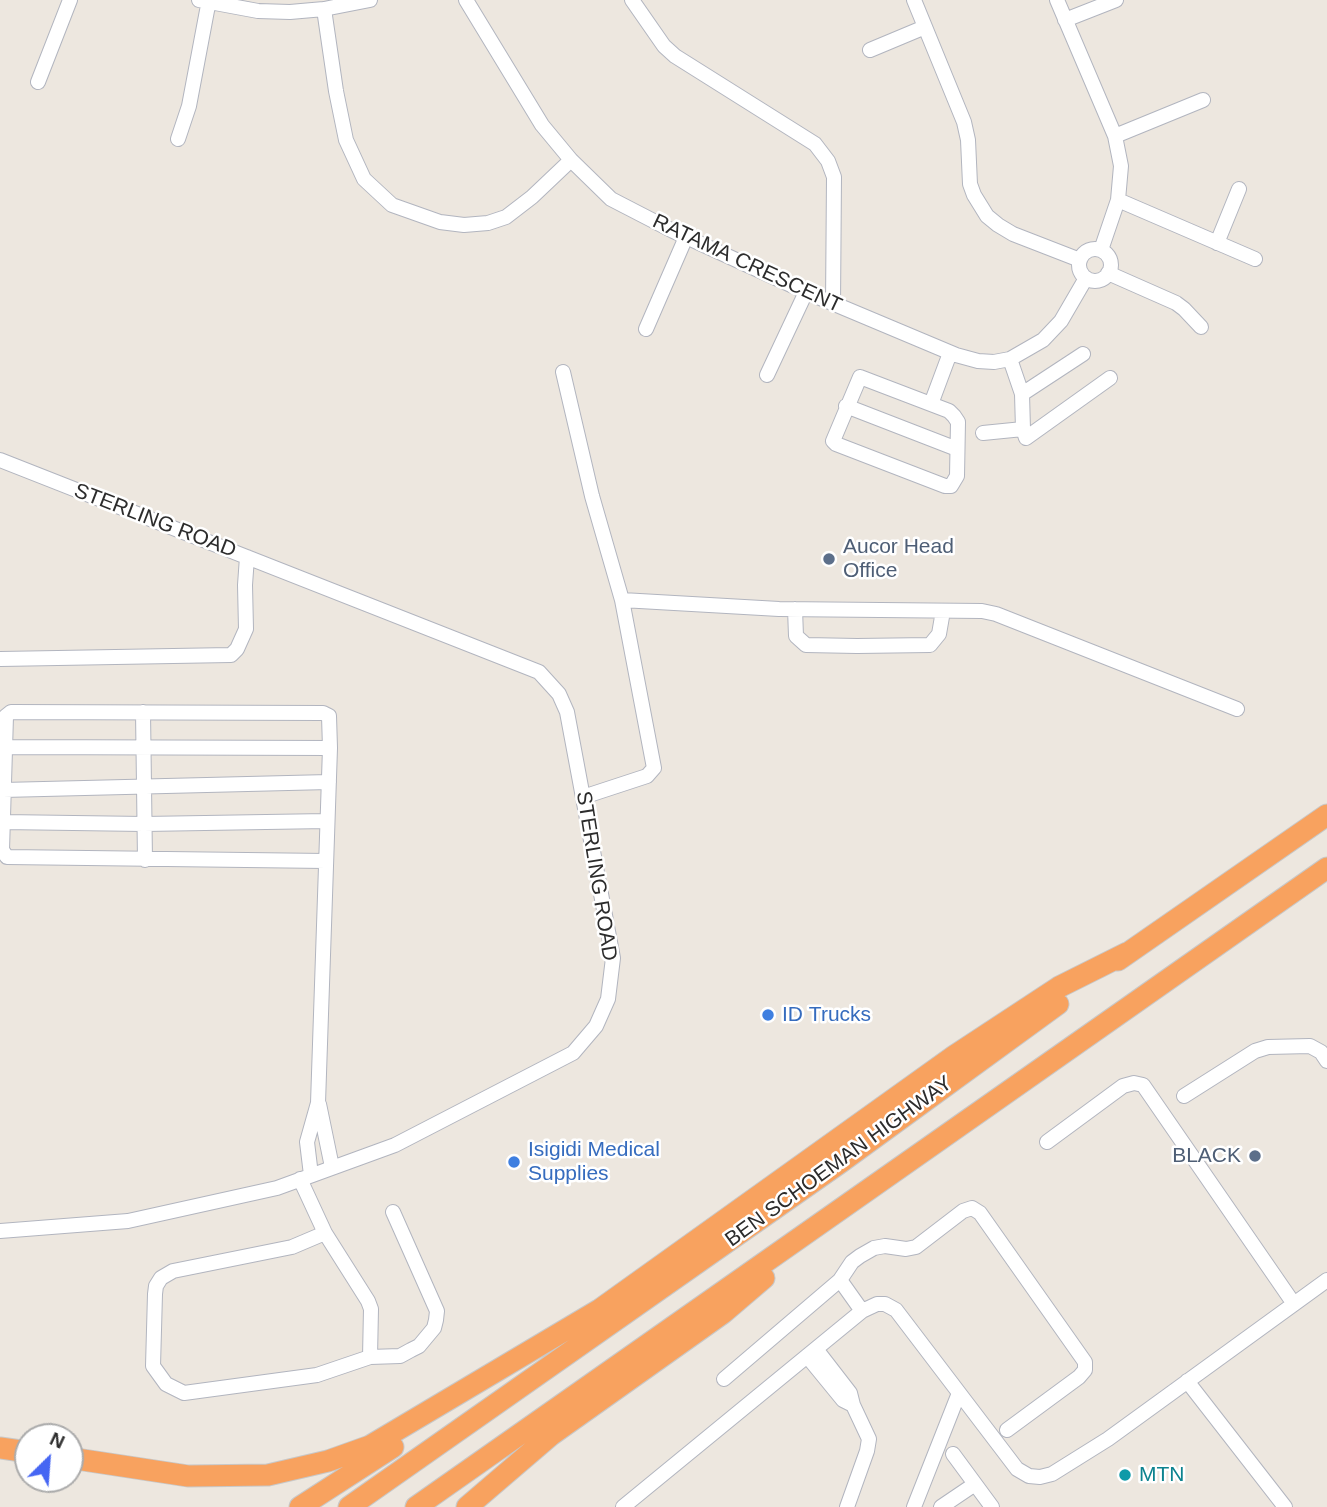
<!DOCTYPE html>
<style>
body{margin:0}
#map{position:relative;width:1327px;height:1507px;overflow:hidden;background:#ede7df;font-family:Arial,sans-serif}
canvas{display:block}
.north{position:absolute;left:14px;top:1423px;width:70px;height:70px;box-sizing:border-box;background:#fff;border:2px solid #ababab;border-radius:50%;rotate:25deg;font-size:19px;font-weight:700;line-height:28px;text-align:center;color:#2c2c2c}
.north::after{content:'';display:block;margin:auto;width:24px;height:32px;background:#4666f3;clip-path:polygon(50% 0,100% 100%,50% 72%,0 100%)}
</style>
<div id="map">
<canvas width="1327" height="1507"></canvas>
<div class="north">N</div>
</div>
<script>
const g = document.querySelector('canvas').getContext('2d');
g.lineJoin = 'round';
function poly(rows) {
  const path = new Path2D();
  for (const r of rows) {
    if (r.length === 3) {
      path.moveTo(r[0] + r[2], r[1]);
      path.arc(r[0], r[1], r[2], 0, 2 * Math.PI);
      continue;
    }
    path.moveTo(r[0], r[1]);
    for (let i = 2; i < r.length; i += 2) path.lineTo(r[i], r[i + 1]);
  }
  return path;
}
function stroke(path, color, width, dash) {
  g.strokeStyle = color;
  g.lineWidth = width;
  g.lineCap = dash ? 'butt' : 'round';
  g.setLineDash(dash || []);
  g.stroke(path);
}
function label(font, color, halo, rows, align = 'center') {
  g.font = font + ' Arial,sans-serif';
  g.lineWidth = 5;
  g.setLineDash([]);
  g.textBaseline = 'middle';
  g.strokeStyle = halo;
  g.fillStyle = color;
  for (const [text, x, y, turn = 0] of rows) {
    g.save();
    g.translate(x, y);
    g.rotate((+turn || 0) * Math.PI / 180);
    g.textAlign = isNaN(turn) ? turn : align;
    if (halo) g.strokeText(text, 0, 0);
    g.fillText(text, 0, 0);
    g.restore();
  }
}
const minor = poly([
 [199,0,258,11,290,12,324,9,370,0],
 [466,0,542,125,571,160,611,199,673,231,806,292,956,355,978,361,994,362,1010,359,1043,340,1061,321,1086,278],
 [632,0,664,46,675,56,815,144,828,161,834,177,833,304],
 [914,0,964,122,968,140,970,184,974,195,987,216,998,225,1013,234,1080,260],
 [1057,0,1115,136,1121,166,1118,200,1101,250],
 [324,9,336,91,346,140,364,179,392,205,440,222,464,225,488,223,506,217,532,197,571,160],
 [1065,20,1116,0],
 [870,50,925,27],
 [38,82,70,0],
 [1115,136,1203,100],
 [178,139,189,106,209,0],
 [1118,200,1255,259],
 [1217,243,1239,189],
 [1095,265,16],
 [1108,273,1176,303,1184,309,1201,327],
 [646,329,686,237],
 [1010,359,1022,394,1023,429,1026,438,1110,378],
 [563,372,592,496,622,600],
 [767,375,806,292],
 [860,377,949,411,954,416,958,422,957,476,951,486,945,486,836,444,833,441,860,377],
 [1022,394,1083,354],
 [931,404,950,353],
 [846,406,957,449],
 [983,433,1023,429],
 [0,460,539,672,559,694,567,712,613,958,608,999,596,1026,573,1053,395,1145,277,1188,128,1221,0,1231],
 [795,609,796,636,806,645,857,646,930,645,939,634,943,611],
 [0,659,231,655,237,649,246,629,245,585,247,557],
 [143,712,145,860],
 [4,747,330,748],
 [3,790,329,782],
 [583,797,647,776,654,768,622,600,779,609,982,611,996,614,1237,709],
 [3,822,144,824,327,821],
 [1184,1096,1255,1051,1268,1047,1310,1046,1321,1052,1327,1061],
 [319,1104,332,1167],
 [1047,1142,1123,1086,1134,1083,1143,1085,1294,1304],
 [311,1175,307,1142,318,1103,330,748,329,716,323,713,11,712,6,716,2,850,7,857,326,861],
 [300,1179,325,1233,368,1301,371,1309,370,1357,317,1375,184,1393,166,1384,153,1366,155,1294,156,1286,161,1278,173,1271,292,1247,325,1233],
 [840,1280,862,1311],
 [816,1349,850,1393,853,1405,869,1439,867,1451,847,1507],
 [807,1356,843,1400,853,1405],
 [370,1357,400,1356,411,1350,419,1346,434,1328,436,1320,437,1311,393,1212],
 [724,1379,840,1280,852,1262,860,1256,874,1248,885,1246,906,1249,916,1247,963,1211,972,1208,980,1213,1085,1362,1085,1370,1079,1377,1007,1430],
 [1187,1381,1285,1507],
 [953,1454,992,1507],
 [623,1507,862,1311,877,1304,885,1304,896,1310,1017,1469,1029,1476,1040,1477,1052,1474,1108,1439,1327,1280],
 [914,1507,959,1393],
 [941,1507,975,1484]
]);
const highway = poly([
 [1118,960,1327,815],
 [0,1448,28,1452],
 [70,1458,188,1476,268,1475,328,1461,370,1446,599,1310,954,1056,1059,987,1127,953],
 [300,1507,393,1447],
 [349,1507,841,1162,1058,1004],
 [416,1507,1327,868],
 [467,1507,551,1435,723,1313,764,1278]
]);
stroke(minor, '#b2b5bf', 16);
stroke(highway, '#c8c8c8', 23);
stroke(minor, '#fff', 14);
stroke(highway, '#f8a25f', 21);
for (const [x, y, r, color] of [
 [829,559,7,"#5c6f8a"],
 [768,1015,7,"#3f7fe0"],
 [1255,1156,7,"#5c6f8a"],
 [514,1162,7,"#3f7fe0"],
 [1125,1475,7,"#0f9aa8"]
]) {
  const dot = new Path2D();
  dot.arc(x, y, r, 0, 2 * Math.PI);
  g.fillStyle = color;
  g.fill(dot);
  stroke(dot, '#fff', 2.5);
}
label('21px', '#2c2c2c', '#fff', [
 ["RATAMA CRESCENT",747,264,25],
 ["STERLING ROAD",155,521,21],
 ["STERLING ROAD",596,876,81],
 ["BEN SCHOEMAN HIGHWAY",839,1162,-36]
]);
label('21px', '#4e5e75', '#fff', [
 ["Aucor Head",843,547],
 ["Office",843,571],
 ["BLACK",1241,1156,"right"]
], 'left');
label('21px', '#366cbe', '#fff', [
 ["ID Trucks",782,1015],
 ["Isigidi Medical",528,1150],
 ["Supplies",528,1174]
], 'left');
label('21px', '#0d838f', '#fff', [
 ["MTN",1139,1475]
], 'left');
</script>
